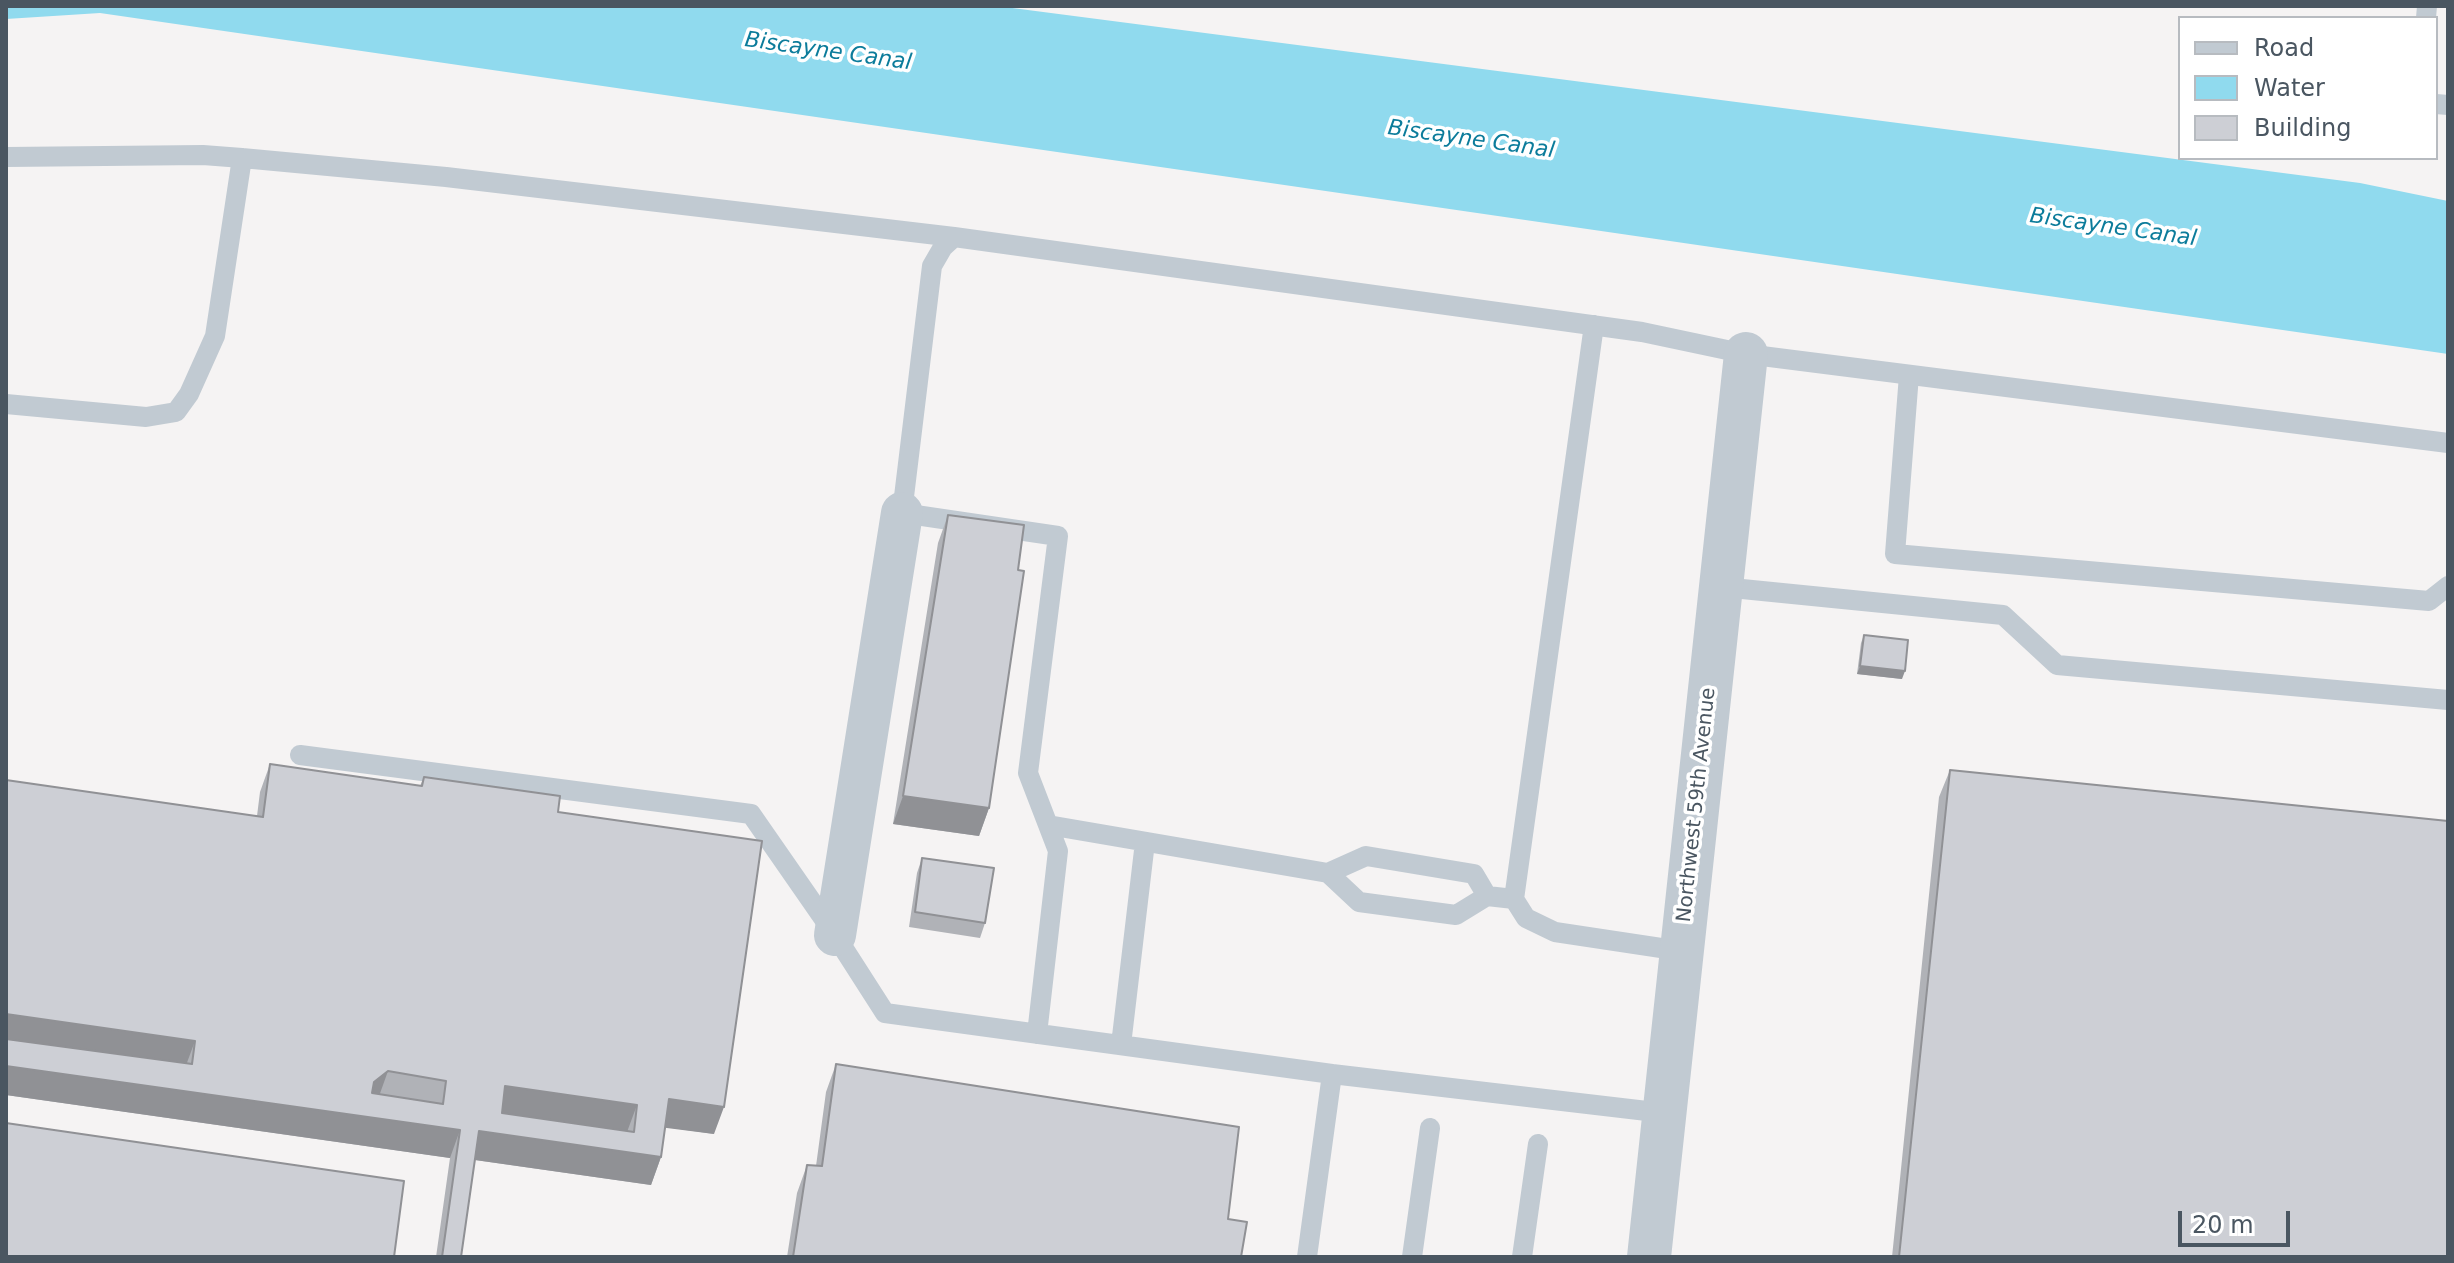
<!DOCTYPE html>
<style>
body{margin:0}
#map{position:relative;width:2454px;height:1263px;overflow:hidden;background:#f5f3f3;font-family:"DejaVu Sans",sans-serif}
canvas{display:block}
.frame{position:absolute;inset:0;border:8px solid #4a5661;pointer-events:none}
.legend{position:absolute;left:2178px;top:16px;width:260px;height:144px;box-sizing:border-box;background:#fff;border:2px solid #b7bbc0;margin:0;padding:10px 14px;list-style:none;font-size:24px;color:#4a5661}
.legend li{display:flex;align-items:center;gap:16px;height:40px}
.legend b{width:40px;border:2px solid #b7bbc0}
.scale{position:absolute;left:2178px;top:1211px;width:112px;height:36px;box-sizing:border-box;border:4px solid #4a5661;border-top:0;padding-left:10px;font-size:24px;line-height:28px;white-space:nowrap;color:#4a5661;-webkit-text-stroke:6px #fff;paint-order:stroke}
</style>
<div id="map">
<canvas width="2454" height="1263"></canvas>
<div class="frame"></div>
<ul class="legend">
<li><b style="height:10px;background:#c1cad2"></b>Road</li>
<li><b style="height:22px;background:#90daee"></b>Water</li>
<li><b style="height:22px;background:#cdcfd5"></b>Building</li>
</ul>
<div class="scale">20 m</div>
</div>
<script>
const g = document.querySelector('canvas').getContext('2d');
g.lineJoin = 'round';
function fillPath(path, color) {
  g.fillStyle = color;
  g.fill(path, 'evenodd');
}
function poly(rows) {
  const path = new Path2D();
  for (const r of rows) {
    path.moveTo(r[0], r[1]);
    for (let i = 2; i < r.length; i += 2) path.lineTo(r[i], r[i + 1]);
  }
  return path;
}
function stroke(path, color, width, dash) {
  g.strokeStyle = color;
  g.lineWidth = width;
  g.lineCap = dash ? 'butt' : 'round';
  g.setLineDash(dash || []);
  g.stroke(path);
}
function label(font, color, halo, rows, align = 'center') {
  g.font = font + ' "DejaVu Sans",sans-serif';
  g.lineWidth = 7;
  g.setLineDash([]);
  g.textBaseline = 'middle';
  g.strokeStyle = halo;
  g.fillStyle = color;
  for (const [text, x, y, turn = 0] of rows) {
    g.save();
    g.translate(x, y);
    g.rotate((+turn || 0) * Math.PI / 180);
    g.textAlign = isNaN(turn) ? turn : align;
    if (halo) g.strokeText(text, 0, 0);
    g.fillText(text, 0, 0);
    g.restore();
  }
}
fillPath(poly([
 [6,6,997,6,2360,183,2448,201,2448,354,100,13,6,19]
]), '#90daee');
stroke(poly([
 [2426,18,2427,6],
 [2436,104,2448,105],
 [6,157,203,155,242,158,446,177,954,237],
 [1594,325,1514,899,1526,918,1555,932,1681,951],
 [1909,375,1895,554,2429,601,2448,586],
 [6,404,146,417,176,412,189,394,215,336,242,158],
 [1722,587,2003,615,2057,665,2448,700],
 [300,755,751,814,835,935,885,1013,1332,1074,1307,1257],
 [1048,825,1328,873],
 [1487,896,1474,874,1366,856,1328,873,1359,902,1456,915,1487,896,1514,899],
 [1037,1034,1058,851,1028,773,1058,536,902,513,932,266,943,247,954,237,1642,332,1746,354,2448,443],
 [1121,1045,1145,842],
 [1332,1074,1664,1113],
 [1412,1257,1430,1128],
 [1522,1257,1538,1144]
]), '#c1cad2', 20);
stroke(poly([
 [835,935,902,513]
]), '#c1cad2', 42);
stroke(poly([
 [1649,1257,1746,354]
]), '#c1cad2', 44);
fillPath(poly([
 [948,515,989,808,979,836,893,824,938,543],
 [1864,635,1902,679,1857,674,1861,643],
 [270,764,420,786,424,777,558,812,714,1134,665,1127,661,1157,651,1185,475,1160,461,1257,436,1257,450,1158,6,1095,6,780,257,816,260,792],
 [1950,770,2448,1257,1892,1257,1939,797],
 [922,858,985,923,980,938,909,927,917,873],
 [836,1064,1228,1219,1241,1257,787,1257,797,1193,807,1165,816,1166,826,1092]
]), '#b0b2b7');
fillPath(poly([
 [1860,666,1905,671,1902,679,1857,674],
 [903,796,989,808,979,836,893,824],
 [6,1014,195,1041,185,1068,6,1043],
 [6,1066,460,1130,450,1158,6,1095],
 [388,1071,378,1099,364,1110,374,1082],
 [505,1086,637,1105,627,1132,495,1114],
 [669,1099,724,1107,714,1134,659,1127],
 [479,1131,661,1157,651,1185,468,1159]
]), '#909195');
const building = poly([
 [948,515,1024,525,1018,570,1024,571,989,808,903,796,948,515],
 [1864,635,1908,640,1905,671,1860,666,1864,635],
 [270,764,422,786,424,777,560,796,558,812,762,841,724,1107,669,1099,661,1157,479,1131,461,1257,442,1257,460,1130,6,1066,6,1039,192,1064,195,1041,6,1014,6,780,263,817,270,764],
 [388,1071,446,1081,443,1104,372,1093,374,1082,388,1071],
 [505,1086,637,1105,634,1132,502,1113,505,1086],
 [1950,770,2448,821,2448,1257,1899,1257,1950,770],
 [922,858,994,868,985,923,915,912,922,858],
 [836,1064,1239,1127,1228,1219,1247,1222,1241,1257,793,1257,807,1165,822,1166,836,1064],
 [6,1123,404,1181,394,1257,6,1257,6,1123]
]);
fillPath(building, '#cdcfd5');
stroke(building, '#909195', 2);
label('20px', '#4a5661', '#fff', [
 ["Northwest 59th Avenue",1697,805,-84]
]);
label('italic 22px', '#0c7c9b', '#fff', [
 ["Biscayne Canal",828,52,8],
 ["Biscayne Canal",1471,140,8],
 ["Biscayne Canal",2113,228,8]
]);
</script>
